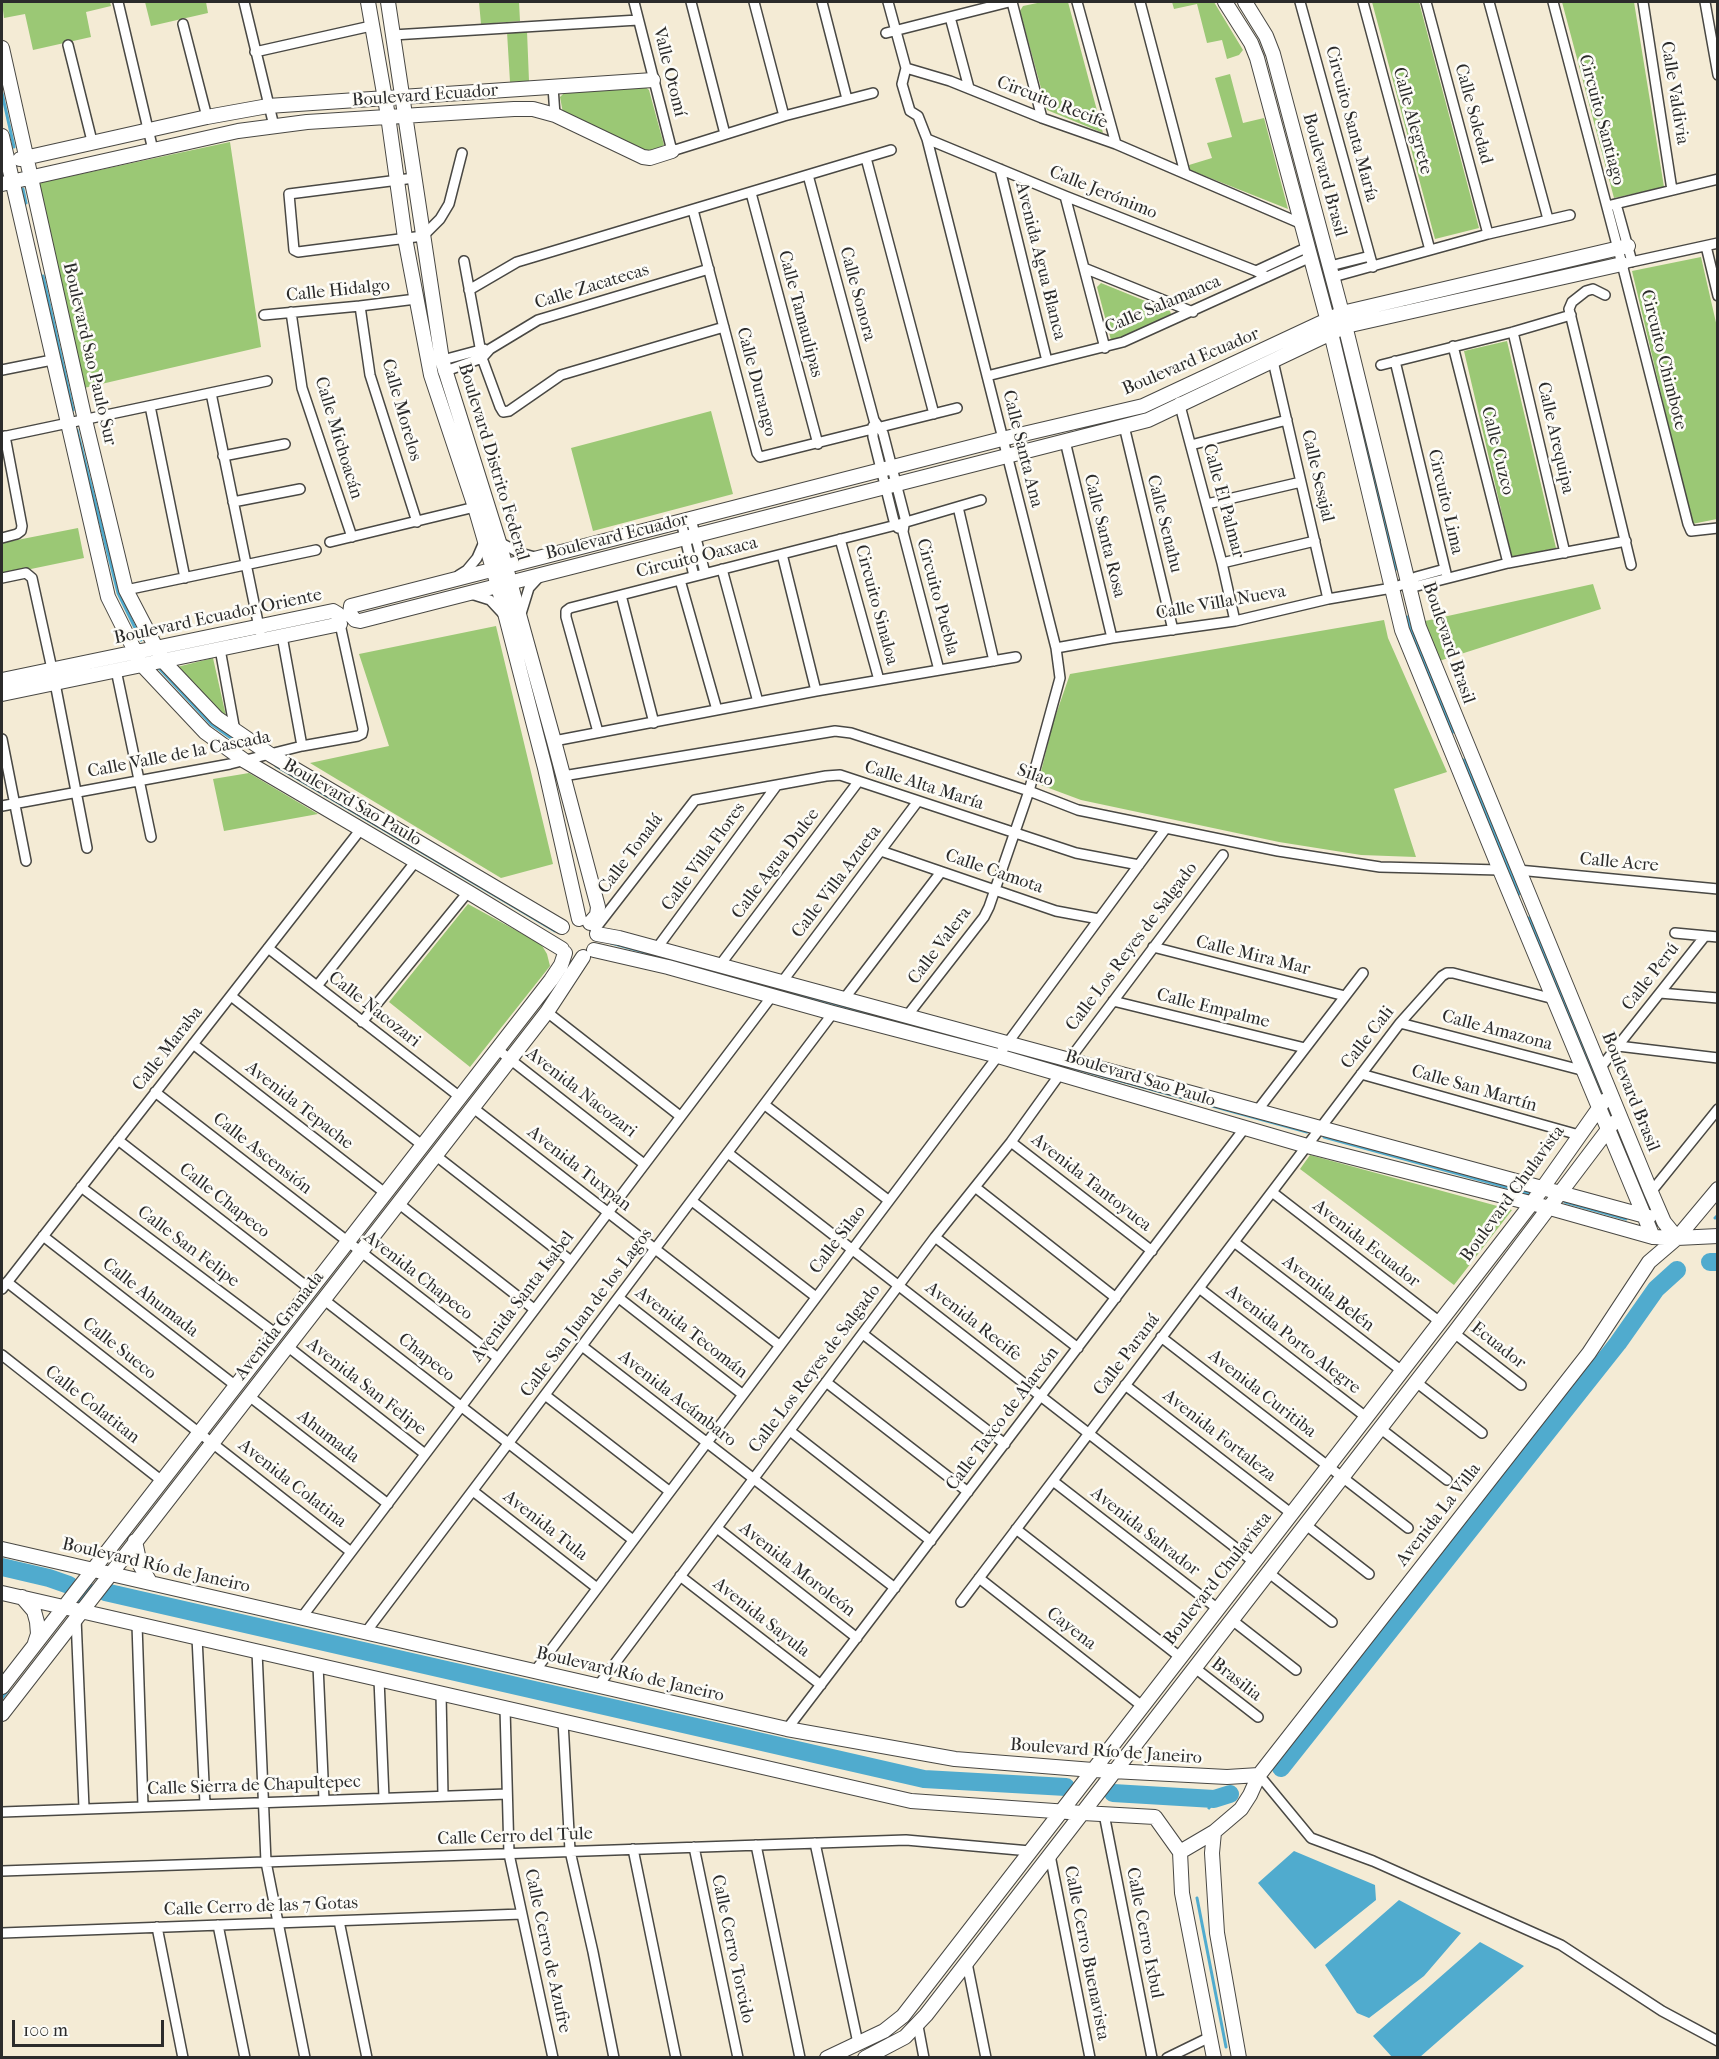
<!DOCTYPE html>
<meta charset="utf-8">
<style>
body{margin:0}
#map{position:relative;width:1719px;height:2059px;overflow:hidden;background:#f4ebd5;font-family:"IM FELL French Canon",serif}
canvas{display:block}
.frame{position:absolute;inset:0;border:3px solid #2b2b2b;pointer-events:none}
.scale{position:absolute;left:12px;top:2020px;width:152px;height:27px;box-sizing:border-box;border:3px solid #2b2b2b;border-top:0;padding-left:8px;font-size:18px;line-height:21px;white-space:nowrap;color:#2b2b2b;-webkit-text-stroke:4px #fdfcf7;paint-order:stroke}
</style>
<div id="map">
<canvas width="1719" height="2059"></canvas>
<div class="frame"></div>
<div class="scale">100 m</div>
</div>
<script>
const g = document.querySelector('canvas').getContext('2d');
g.lineJoin = 'round';
function fillPath(path, color) {
  g.fillStyle = color;
  g.fill(path, 'evenodd');
}
function poly(rows) {
  const path = new Path2D();
  for (const r of rows) {
    path.moveTo(r[0], r[1]);
    for (let i = 2; i < r.length; i += 2) path.lineTo(r[i], r[i + 1]);
  }
  return path;
}
function stroke(path, color, width, dash) {
  g.strokeStyle = color;
  g.lineWidth = width;
  g.lineCap = dash ? 'butt' : 'round';
  g.setLineDash(dash || []);
  g.stroke(path);
}
function label(font, color, halo, rows, align = 'center') {
  g.font = font + ' "IM FELL French Canon",serif';
  g.lineWidth = 5;
  g.setLineDash([]);
  g.textBaseline = 'middle';
  g.strokeStyle = halo;
  g.fillStyle = color;
  for (const [text, x, y, turn = 0] of rows) {
    g.save();
    g.translate(x, y);
    g.rotate((+turn || 0) * Math.PI / 180);
    g.textAlign = isNaN(turn) ? turn : align;
    if (halo) g.strokeText(text, 0, 0);
    g.fillText(text, 0, 0);
    g.restore();
  }
}
fillPath(poly([
 [2,2,110,2,111,6,86,12,91,37,33,50,25,14,4,18],
 [145,2,206,2,208,13,151,26],
 [479,2,519,2,520,21,481,24],
 [1042,2,1068,2,1103,133,1047,110,1020,11,1023,6],
 [1172,2,1214,2,1243,50,1239,55,1227,59,1222,40,1207,43,1197,4,1174,9],
 [1372,2,1419,2,1479,228,1435,239],
 [1562,2,1634,2,1664,187,1614,198],
 [527,31,529,81,510,82,507,32],
 [1230,74,1243,123,1264,118,1288,209,1190,170,1189,165,1212,158,1207,143,1232,137,1215,78],
 [644,86,649,90,664,145,658,149,647,151,563,113,560,97,565,92],
 [230,142,261,347,84,388,39,183],
 [1701,257,1717,327,1717,519,1692,524,1632,271],
 [1101,283,1170,311,1171,314,1124,337,1111,340,1097,287],
 [1507,341,1556,548,1512,557,1464,351],
 [711,411,733,494,593,531,571,448],
 [78,528,84,558,2,575,2,543],
 [1593,584,1601,609,1439,661,1425,621],
 [1384,620,1388,638,1447,772,1394,789,1416,857,1361,855,1279,842,1081,800,1038,784,1053,723,1070,674],
 [496,626,553,864,501,878,310,763,389,746,359,654],
 [213,658,226,716,197,690,177,667],
 [249,773,318,814,224,831,213,779],
 [468,904,541,944,547,954,550,966,470,1067,389,1002],
 [1310,1155,1512,1210,1454,1285,1300,1169]
]), '#9bc875');
fillPath(poly([
 [1294,1851,1375,1885,1376,1900,1315,1949,1258,1883],
 [1399,1900,1461,1933,1424,1976,1369,2018,1357,2013,1325,1965],
 [1480,1942,1524,1966,1420,2057,1392,2057,1373,2036]
]), '#50abce');
stroke(poly([
 [2,93,14,147],
 [23,189,26,203],
 [43,276,73,410],
 [1341,337,1396,569],
 [77,430,118,593,141,640],
 [1407,617,1410,628,1453,732],
 [157,666,211,724,241,745],
 [1464,760,1519,894],
 [276,766,555,931],
 [1529,918,1603,1093],
 [611,943,994,1047],
 [1008,1050,1307,1132],
 [1324,1137,1528,1193],
 [1565,1202,1626,1219],
 [1715,1218,1718,1215],
 [2,1698,8,1690],
 [1209,1808,1214,1799],
 [1197,1898,1226,2047]
]), '#50abce', 3);
stroke(poly([
 [1710,1262,1718,1262],
 [2,1567,49,1578,69,1585],
 [81,1591,82,1596,88,1592],
 [105,1592,924,1779,1066,1787],
 [1281,1768,1618,1343,1656,1289,1677,1270],
 [1113,1793,1214,1799,1230,1794]
]), '#50abce', 18);
const street = poly([
 [118,2,153,150],
 [244,2,274,126],
 [634,2,672,151,784,116,873,93],
 [691,2,725,134],
 [754,2,784,116],
 [822,2,847,99],
 [888,2,906,68,902,84,910,111,918,116,927,139,1056,648,1060,678,1029,791,989,907,984,917,907,1016],
 [1012,2,1042,118],
 [1077,2,1116,144],
 [1140,2,1185,173],
 [1300,2,1373,267],
 [1363,2,1430,250],
 [1426,2,1488,234],
 [1489,2,1548,219],
 [1553,2,1622,264,1688,524,1691,531,1718,528],
 [1643,2,1672,190],
 [1705,2,1718,75],
 [950,17,969,88],
 [183,24,207,117],
 [886,33,1009,2],
 [393,35,638,20],
 [68,45,92,141],
 [255,52,371,26],
 [906,68,950,81,1042,118,1116,144,1302,224],
 [553,87,555,115],
 [927,139,1065,196,1256,271,1267,277],
 [866,158,934,414],
 [1000,169,1047,361],
 [808,175,874,420,883,433,905,518,903,532,939,670],
 [414,178,289,194,294,250,298,252,423,236,440,219,449,204,462,153],
 [751,193,818,444],
 [1065,196,1105,348],
 [1616,204,1632,262],
 [1607,206,1718,179],
 [693,210,757,453,760,457,957,408],
 [1706,246,1718,296],
 [464,261,482,358,500,407,503,412,509,411,561,375,724,327],
 [1622,264,1718,243],
 [1330,266,1370,256],
 [1084,268,1193,312],
 [1256,271,1308,247],
 [1333,277,1488,234,1570,215],
 [469,290,517,262,891,150],
 [1605,295,1593,289,1586,291,1572,302,1569,309,1631,565],
 [360,306,370,375,417,522],
 [291,312,302,388,352,537],
 [264,315,360,306,416,299],
 [1513,332,1565,553],
 [1453,346,1508,563],
 [439,361,484,349],
 [1273,361,1328,599],
 [1395,361,1446,573],
 [1381,365,1513,332,1571,315],
 [2,370,52,360],
 [443,372,482,358,490,349,538,320,709,269],
 [987,376,1123,342,1311,257],
 [211,393,260,632],
 [1179,402,1222,563,1235,621],
 [150,406,185,578],
 [873,426,873,437,894,521,898,528],
 [1124,426,1173,630],
 [2,437,267,381],
 [1065,441,1112,638],
 [1191,445,1287,420],
 [223,456,285,444],
 [233,502,300,489],
 [1207,504,1301,482],
 [958,507,994,661],
 [691,519,705,573],
 [681,521,694,576],
 [2,538,17,534,21,531,22,526,5,436],
 [840,539,879,680],
 [330,542,475,507],
 [499,542,520,553,535,557],
 [782,554,816,691],
 [1222,563,1315,541],
 [722,569,758,702],
 [459,575,467,570,477,558,484,542],
 [2,578,26,573,32,578,52,669],
 [680,580,717,710],
 [1407,583,1417,586,1508,563,1626,541],
 [126,590,316,550],
 [471,594,490,600,504,615],
 [621,595,654,723],
 [520,617,529,588,540,576],
 [282,636,302,746],
 [1056,648,1112,638,1235,621,1328,599,1392,588,1407,583,1416,577,1445,569],
 [220,649,235,731],
 [116,670,151,837],
 [55,683,87,848],
 [598,732,566,617,566,611,570,608,896,525,981,500],
 [2,739,26,861],
 [554,741,816,691,1016,657],
 [563,776,835,731,851,733,1029,791,1078,810,1278,851,1380,867,1500,870],
 [2,806,230,764,302,746,358,736,362,734,363,729,340,624],
 [881,851,1056,911,1099,919],
 [1518,870,1718,889],
 [595,929,695,800,826,776,840,775,1076,853,1139,865],
 [1675,933,1718,937],
 [1153,947,1345,996],
 [268,948,460,1097],
 [657,948,777,785],
 [720,965,858,782],
 [782,982,918,801],
 [317,986,416,861],
 [1660,993,1718,998],
 [231,996,422,1145],
 [844,999,941,872],
 [1113,1001,1305,1048],
 [547,1012,680,1116],
 [362,1022,468,892],
 [1400,1023,1585,1071],
 [193,1044,385,1193],
 [1618,1046,1718,1058],
 [497,1049,644,1164],
 [1069,1060,1223,855],
 [1601,1067,1705,936],
 [1361,1074,1579,1135],
 [155,1092,498,1358],
 [765,1105,888,1200],
 [472,1107,779,1345],
 [1257,1111,1363,973],
 [118,1140,310,1289],
 [1011,1142,1152,1251],
 [728,1153,1254,1562],
 [435,1155,571,1261],
 [81,1187,275,1333],
 [975,1187,1116,1298],
 [1272,1192,1440,1322],
 [1651,1192,1718,1109],
 [692,1201,816,1297],
 [398,1203,534,1309],
 [43,1236,236,1386],
 [935,1237,1078,1348],
 [1234,1242,1402,1371],
 [7,1282,351,1552],
 [1199,1288,1366,1417],
 [2,1289,361,829],
 [619,1298,742,1394],
 [323,1299,633,1540],
 [1454,1333,1521,1385],
 [863,1334,1005,1444],
 [1161,1337,1408,1528],
 [287,1346,425,1454],
 [582,1346,895,1588],
 [2,1355,162,1481],
 [826,1382,968,1492],
 [1416,1382,1482,1433],
 [1125,1385,1292,1514],
 [545,1395,669,1491],
 [249,1396,388,1504],
 [1381,1429,1447,1480],
 [790,1431,931,1541],
 [1053,1481,1218,1609],
 [473,1491,597,1588],
 [1306,1525,1369,1574],
 [717,1528,857,1638],
 [1016,1529,1180,1657],
 [1269,1573,1332,1622],
 [680,1576,821,1685],
 [979,1578,1142,1706],
 [961,1602,1400,1023,1442,976,1447,973,1453,973,1554,999],
 [302,1617,772,996],
 [76,1618,84,1808],
 [1232,1620,1296,1670],
 [137,1624,143,1806],
 [366,1632,833,1013],
 [197,1637,205,1804],
 [257,1651,266,1862,305,2058],
 [318,1665,324,1800],
 [1195,1668,1258,1717],
 [535,1671,998,1056,1166,828],
 [379,1679,384,1798],
 [598,1686,935,1237,1011,1142,1060,1074],
 [441,1693,443,1796],
 [505,1708,509,1854,553,2058],
 [563,1721,570,1851,593,1952,614,2058],
 [787,1729,1244,1129],
 [1259,1775,1311,1838,1373,1861,1561,1945,1662,2011,1718,2041],
 [2,1812,507,1794],
 [1104,1814,1152,2058],
 [815,1843,858,2043],
 [756,1845,800,2058],
 [694,1847,738,2058],
 [633,1849,676,2058],
 [1050,1855,1090,2058],
 [2,1871,906,1840,1030,1851],
 [339,1921,367,2058],
 [218,1925,245,2058],
 [157,1927,183,2058],
 [2,1933,522,1914],
 [967,1963,986,2058],
 [918,2026,924,2058],
 [1167,2058,1210,2037]
]);
const secondary = poly([
 [368,2,388,116,405,238,431,375,475,507,498,586,545,768,579,919],
 [388,2,442,360,499,542,554,741,598,907,597,915,590,923],
 [1225,2,1251,43,1257,58,1331,333,1402,630,1500,870,1653,1237],
 [1245,2,1266,36,1273,54,1342,313,1419,627,1651,1192,1664,1222,1677,1238],
 [2,48,85,420,126,590,163,661,217,718,271,755,562,927],
 [2,136,108,597,142,665,205,732,245,761,468,892,562,949],
 [20,159,207,117,268,106,653,80],
 [2,184,238,131,307,122,514,109,533,109,555,115,643,157,650,158,672,151],
 [1622,264,1346,326,1148,420,360,621,355,620,350,614,351,606,1002,439,1143,406,1342,313,1628,246],
 [2,680,333,611,338,614,340,624,2,694],
 [597,934,619,938,1649,1217],
 [594,950,668,967,833,1013,998,1056,1307,1146,1550,1208,1653,1237,1677,1238,1718,1236],
 [135,1541,140,1565,150,1582],
 [2,1549,787,1729,955,1759,1093,1770,1227,1777,1259,1775],
 [2,1593,911,1801,1083,1813,1155,1817,1180,1852,1182,1893,1214,2058],
 [22,1597,34,1611,37,1622,38,1634,35,1643],
 [2,1687,551,980,561,965,565,953],
 [2,1714,547,1012,583,957],
 [1214,1832,1212,1853,1217,1933,1239,2058],
 [1180,1852,1214,1832,1241,1809,1250,1795,1259,1775,1589,1353,1649,1262,1677,1238,1718,1189],
 [827,2058,884,2031,903,2016,1532,1203,1604,1101],
 [865,2058,905,2037,926,2015,1454,1333,1613,1123]
]);
stroke(street, '#494844', 12);
stroke(secondary, '#494844', 16);
stroke(street, '#fff', 9);
stroke(secondary, '#fff', 14);
label('18px', '#2b2b2b', '#fdfcf7', [
 ["Valle Otomí",669,72,76],
 ["Calle Valdivia",1674,93,81],
 ["Boulevard Ecuador",425,96,-4],
 ["Circuito Recife",1052,103,21],
 ["Calle Soledad",1473,114,75],
 ["Circuito Santiago",1601,120,75],
 ["Calle Alegrete",1412,121,75],
 ["Circuito Santa María",1351,124,75],
 ["Boulevard Brasil",1324,175,75],
 ["Calle Jerónimo",1103,193,22],
 ["Avenida Agua Blanca",1040,261,76],
 ["Calle Zacatecas",592,287,-17],
 ["Calle Hidalgo",338,291,-6],
 ["Calle Sonora",857,294,75],
 ["Calle Salamanca",1163,305,-23],
 ["Calle Tamaulipas",800,314,75],
 ["Boulevard Sao Paulo Sur",89,354,77],
 ["Circuito Chimbote",1663,360,76],
 ["Boulevard Ecuador",1191,362,-23],
 ["Calle Durango",756,382,75],
 ["Calle Morelos",401,410,74],
 ["Calle Michoacán",338,438,73],
 ["Calle Arequipa",1555,438,77],
 ["Calle Santa Ana",1022,449,76],
 ["Calle Cuzco",1497,451,76],
 ["Boulevard Distrito Federal",493,462,73],
 ["Calle Sesajal",1317,476,77],
 ["Calle El Palmar",1223,501,75],
 ["Circuito Lima",1445,502,77],
 ["Calle Senahu",1164,524,76],
 ["Calle Santa Rosa",1104,536,76],
 ["Boulevard Ecuador",617,537,-14],
 ["Circuito Oaxaca",697,558,-14],
 ["Circuito Puebla",937,597,75],
 ["Calle Villa Nueva",1221,603,-10],
 ["Circuito Sinaloa",876,605,75],
 ["Boulevard Ecuador Oriente",218,617,-12],
 ["Boulevard Brasil",1448,643,71],
 ["Calle Valle de la Cascada",179,755,-11],
 ["Silao",1035,776,19],
 ["Calle Alta María",924,786,18],
 ["Boulevard Sao Paulo",352,803,30],
 ["Calle Tonalá",631,854,-53],
 ["Calle Villa Flores",704,857,-54],
 ["Calle Acre",1619,863,5],
 ["Calle Agua Dulce",776,864,-53],
 ["Calle Camota",994,872,19],
 ["Calle Villa Azueta",837,882,-53],
 ["Calle Valera",940,946,-53],
 ["Calle Los Reyes de Salgado",1132,947,-53],
 ["Calle Mira Mar",1253,956,14],
 ["Calle Perú",1651,977,-52],
 ["Calle Empalme",1213,1009,14],
 ["Calle Nacozari",374,1010,38],
 ["Calle Amazona",1497,1031,15],
 ["Calle Cali",1368,1038,-52],
 ["Calle Maraba",168,1049,-52],
 ["Boulevard Sao Paulo",1140,1079,17],
 ["Calle San Martín",1474,1089,16],
 ["Boulevard Brasil",1630,1092,68],
 ["Avenida Nacozari",581,1093,38],
 ["Avenida Tepache",299,1106,38],
 ["Calle Ascensión",262,1154,38],
 ["Avenida Tuxpan",579,1169,38],
 ["Avenida Tantoyuca",1091,1183,38],
 ["Boulevard Chulavista",1513,1194,-54],
 ["Calle Chapeco",224,1201,38],
 ["Calle Silao",838,1240,-53],
 ["Avenida Ecuador",1366,1244,38],
 ["Calle San Felipe",188,1247,37],
 ["Avenida Chapeco",418,1276,38],
 ["Avenida Belén",1328,1294,38],
 ["Avenida Santa Isabel",523,1297,-53],
 ["Calle Ahumada",150,1298,38],
 ["Calle San Juan de los Lagos",587,1313,-53],
 ["Avenida Recife",973,1322,38],
 ["Avenida Granada",280,1326,-52],
 ["Avenida Tecomán",691,1333,38],
 ["Avenida Porto Alegre",1293,1340,38],
 ["Ecuador",1498,1346,38],
 ["Calle Sueco",119,1349,38],
 ["Calle Paraná",1127,1355,-53],
 ["Chapeco",426,1358,38],
 ["Calle Los Reyes de Salgado",815,1369,-53],
 ["Avenida San Felipe",366,1387,38],
 ["Avenida Curitiba",1262,1394,38],
 ["Avenida Acámbaro",677,1399,38],
 ["Calle Colatitan",92,1405,38],
 ["Calle Taxco de Alarcón",1003,1419,-53],
 ["Avenida Fortaleza",1219,1436,38],
 ["Ahumada",328,1437,38],
 ["Avenida Colatina",292,1484,38],
 ["Avenida La Villa",1439,1515,-52],
 ["Avenida Tula",545,1526,38],
 ["Avenida Salvador",1145,1532,38],
 ["Boulevard Río de Janeiro",156,1566,13],
 ["Avenida Moroleón",797,1570,38],
 ["Boulevard Chulavista",1218,1579,-52],
 ["Avenida Sayula",761,1618,38],
 ["Cayena",1071,1629,38],
 ["Boulevard Río de Janeiro",630,1675,13],
 ["Brasilia",1236,1680,38],
 ["Boulevard Río de Janeiro",1106,1752,4],
 ["Calle Sierra de Chapultepec",254,1786,-2],
 ["Calle Cerro del Tule",515,1837,-2],
 ["Calle Cerro de las 7 Gotas",261,1907,-2],
 ["Calle Cerro Ixbul",1144,1933,79],
 ["Calle Cerro Torcido",732,1949,78],
 ["Calle Cerro de Azufre",547,1951,78],
 ["Calle Cerro Buenavista",1086,1953,79]
]);
</script>
